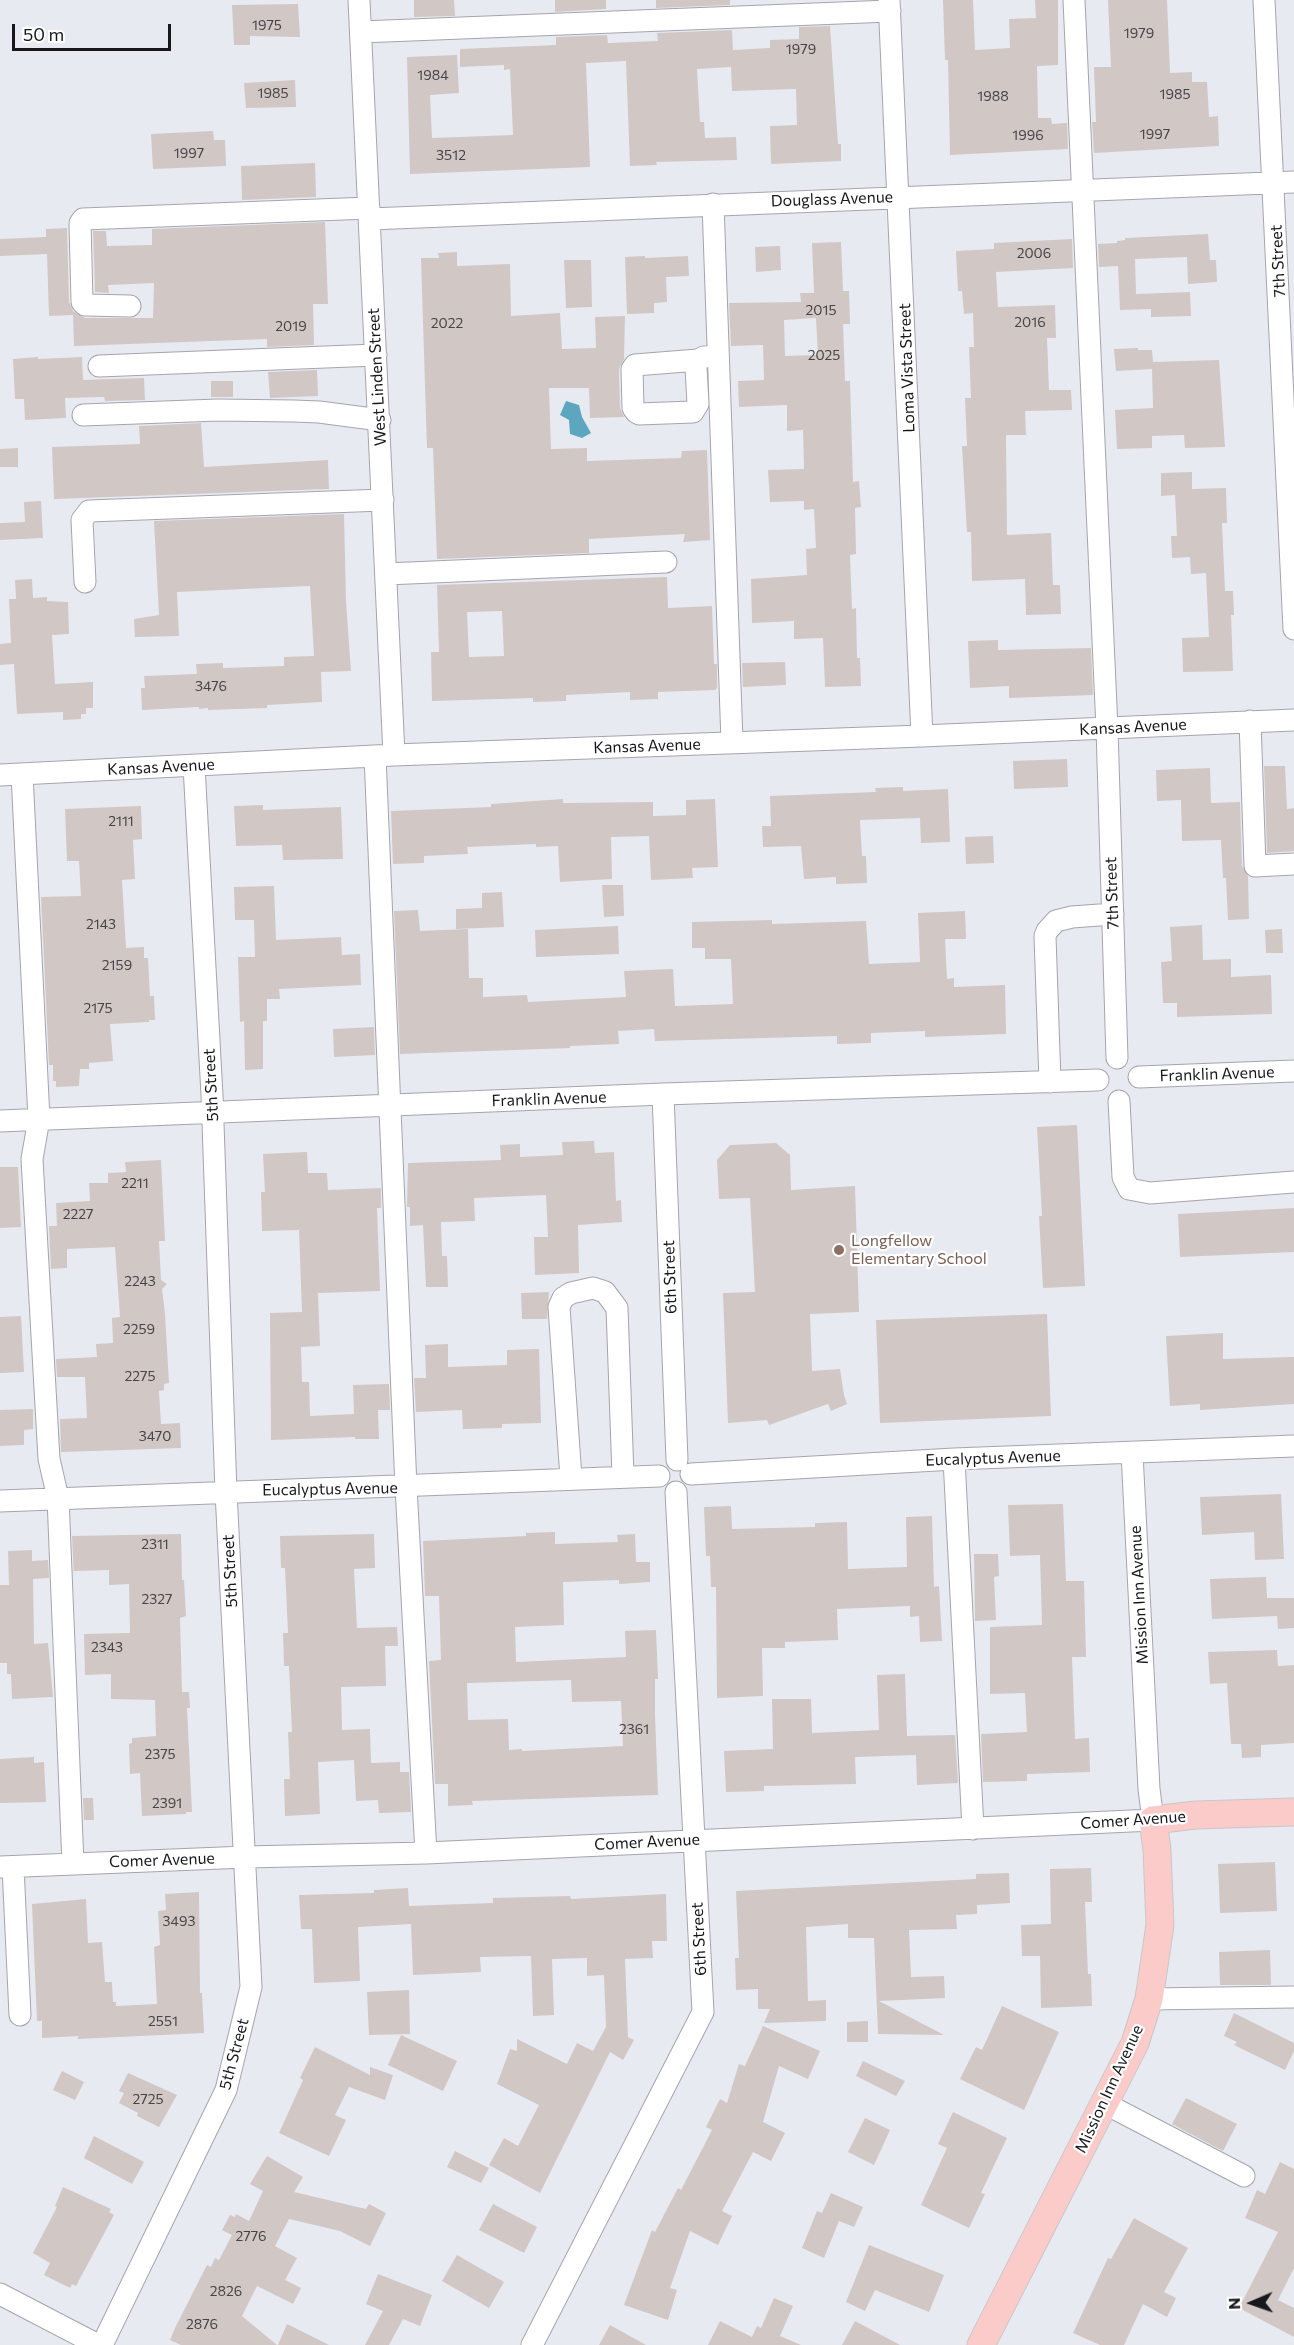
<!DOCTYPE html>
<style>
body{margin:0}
#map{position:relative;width:1294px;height:2345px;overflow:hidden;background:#e8eaf2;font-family:Commissioner,sans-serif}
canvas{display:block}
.north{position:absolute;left:1222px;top:2273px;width:60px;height:60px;-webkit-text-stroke:4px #fff;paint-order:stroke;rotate:268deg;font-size:16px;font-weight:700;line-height:24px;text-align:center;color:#17181b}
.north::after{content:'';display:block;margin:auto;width:21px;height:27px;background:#17181b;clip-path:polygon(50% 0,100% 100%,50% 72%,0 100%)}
.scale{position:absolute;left:12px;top:24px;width:159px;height:27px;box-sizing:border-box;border:3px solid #17181b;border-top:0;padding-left:8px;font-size:18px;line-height:21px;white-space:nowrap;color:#17181b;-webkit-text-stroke:4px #fff;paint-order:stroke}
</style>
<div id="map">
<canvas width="1294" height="2345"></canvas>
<div class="north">N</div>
<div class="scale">50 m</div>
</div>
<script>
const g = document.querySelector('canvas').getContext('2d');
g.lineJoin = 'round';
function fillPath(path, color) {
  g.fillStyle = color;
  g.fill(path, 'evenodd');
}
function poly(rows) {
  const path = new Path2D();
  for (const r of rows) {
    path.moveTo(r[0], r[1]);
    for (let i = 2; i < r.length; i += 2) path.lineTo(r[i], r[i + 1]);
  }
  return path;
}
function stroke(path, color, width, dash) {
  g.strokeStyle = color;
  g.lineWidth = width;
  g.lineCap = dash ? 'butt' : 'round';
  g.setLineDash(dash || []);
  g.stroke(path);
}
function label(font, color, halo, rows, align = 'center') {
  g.font = font + ' Commissioner,sans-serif';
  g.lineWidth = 4.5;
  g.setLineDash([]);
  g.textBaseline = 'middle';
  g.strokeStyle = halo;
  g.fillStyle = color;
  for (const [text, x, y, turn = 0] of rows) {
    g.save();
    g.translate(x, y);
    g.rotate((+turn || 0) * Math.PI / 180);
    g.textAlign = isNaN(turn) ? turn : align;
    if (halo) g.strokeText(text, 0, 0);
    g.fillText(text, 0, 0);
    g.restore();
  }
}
fillPath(poly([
 [566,401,579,405,582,417,591,433,582,438,570,434,569,420,560,415]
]), '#5da6bf');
fillPath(poly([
 [414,0,454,0,455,16,414,17],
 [555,0,606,0,606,9,555,12],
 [656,0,730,0,730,5,656,8],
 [943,0,973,0,975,50,1010,48,1009,19,1036,18,1035,0,1058,0,1058,65,1037,66,1038,118,1051,118,1052,124,1067,123,1068,149,950,155,948,60,945,60],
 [1108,0,1167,0,1170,73,1192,72,1192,82,1207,82,1209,117,1218,116,1219,146,1094,153,1092,122,1096,122,1094,67,1111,67],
 [298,4,300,37,250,36,250,45,234,45,232,5],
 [830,26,838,144,841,144,841,161,771,164,770,126,797,125,796,89,732,91,731,67,697,69,700,122,704,122,705,138,736,137,737,160,656,162,657,165,630,166,626,61,586,63,590,167,410,174,407,57,457,55,459,93,430,95,432,138,513,135,510,69,504,70,504,65,460,67,460,49,556,45,556,37,607,35,608,43,658,41,657,33,732,30,733,50,770,48,770,40,799,39,799,27],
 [295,80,296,107,246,108,244,83],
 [213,131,214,140,225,140,226,166,153,169,151,134],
 [315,163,316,197,242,200,241,166],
 [325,222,328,304,313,304,314,345,267,347,267,339,74,346,73,315,49,316,47,254,0,256,0,239,46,237,46,229,67,228,69,302,73,311,85,318,153,318,154,283,108,285,109,293,95,292,93,231,106,231,107,246,152,245,152,229],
 [1208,234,1210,260,1216,260,1217,282,1188,284,1187,257,1135,259,1136,294,1190,292,1191,316,1151,317,1151,309,1120,310,1118,266,1099,267,1098,244,1117,243,1117,241,1125,240,1125,238],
 [1072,239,1073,268,996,272,998,307,1055,305,1056,338,1047,338,1049,390,1071,390,1072,410,1025,411,1026,435,1006,435,1007,535,1051,533,1053,585,1060,585,1061,614,1026,615,1025,579,972,581,971,532,967,532,962,446,967,446,965,398,971,398,969,347,974,347,973,313,964,314,962,291,958,291,956,251,994,249,994,243],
 [841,242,843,291,849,291,850,324,843,324,845,381,850,381,853,482,859,481,861,507,855,508,856,554,850,555,852,609,856,608,857,658,860,658,861,686,825,687,823,638,794,639,794,621,752,623,751,579,807,575,806,549,816,548,814,509,804,510,804,501,770,502,768,470,804,469,803,430,787,431,787,405,739,407,738,381,764,380,763,345,731,346,729,303,801,302,800,293,814,293,812,243],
 [816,318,818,355,785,356,784,320],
 [780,246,781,270,756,272,755,247],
 [457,252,457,266,510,264,511,316,560,313,562,349,596,348,595,317,625,316,624,359,619,369,620,408,624,417,590,418,589,388,549,388,551,449,587,448,587,461,681,458,682,451,707,450,710,540,683,542,685,534,589,539,589,553,437,559,433,448,427,448,421,258,439,258,438,253],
 [645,256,645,258,688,256,689,276,666,277,667,302,654,303,654,313,627,314,625,257],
 [564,260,591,260,592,307,566,308],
 [1138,348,1138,350,1152,350,1153,362,1219,360,1225,447,1185,448,1184,435,1152,436,1152,448,1117,449,1115,410,1153,408,1152,369,1116,371,1114,349],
 [38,357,38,359,82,357,83,380,144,378,145,400,105,401,104,397,65,398,66,418,25,420,24,399,15,399,13,359],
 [317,370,318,396,270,398,268,372],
 [211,381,233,381,233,397,211,397],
 [201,423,204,467,328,460,329,489,54,499,52,447,140,444,139,426],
 [18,448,18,467,0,467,0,449],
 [1192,472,1192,489,1226,488,1227,523,1222,523,1225,591,1233,591,1234,615,1231,615,1233,671,1183,672,1182,638,1209,637,1206,573,1191,574,1190,557,1172,558,1171,536,1177,536,1175,495,1161,496,1161,473],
 [41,501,43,538,0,540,0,523,25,522,24,502],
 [344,514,346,602,351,671,321,672,322,702,267,705,267,708,208,710,208,708,199,709,199,707,142,710,141,688,145,688,144,676,197,674,196,664,223,663,223,668,284,666,284,657,314,656,310,586,177,592,179,636,135,637,134,619,159,615,154,521],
 [667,577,668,608,712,606,714,664,717,664,717,688,715,690,658,692,658,699,630,700,630,692,566,695,566,701,533,702,533,698,432,701,431,652,439,652,437,585],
 [502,611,504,656,469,657,467,612],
 [32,579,33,598,47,597,47,601,68,602,69,634,52,635,55,684,93,682,93,708,86,708,86,714,81,714,81,719,63,720,63,712,17,714,14,664,0,665,0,644,11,643,9,599,16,599,15,580],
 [998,640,998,650,1091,648,1093,695,1009,698,1009,686,970,688,968,641],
 [785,662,786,685,743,687,742,663],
 [1067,759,1068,787,1014,789,1013,761],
 [1264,766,1285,766,1287,809,1294,808,1294,851,1267,853],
 [1210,768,1211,803,1240,802,1242,866,1248,876,1249,919,1228,920,1226,878,1223,878,1221,840,1182,841,1181,800,1157,801,1156,770],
 [903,787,903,791,948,789,950,842,921,843,920,818,860,820,862,856,866,856,867,883,836,884,836,877,804,879,801,846,763,847,762,826,771,826,770,796,876,792,875,788],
 [563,799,563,803,653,802,653,816,686,815,686,800,715,799,718,867,692,868,693,878,651,880,649,836,611,837,612,879,560,882,558,846,536,847,536,844,467,847,468,854,424,856,424,863,393,864,391,811,491,807,491,804],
 [263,805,263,810,341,807,343,859,283,860,282,845,236,846,234,806],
 [141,806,142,839,133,840,135,879,122,880,126,948,144,947,144,958,148,958,150,996,154,996,155,1020,149,1020,149,1022,110,1024,113,1061,89,1063,89,1069,80,1069,79,1086,56,1087,56,1081,53,1081,53,1065,49,1065,41,897,81,896,79,861,67,861,65,809],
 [993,836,994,863,966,864,965,837],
 [602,885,623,885,624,916,604,917],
 [274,886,276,940,341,937,342,955,360,954,361,985,279,989,280,999,267,999,267,1021,263,1021,263,1069,245,1070,244,1021,240,1022,238,957,255,957,254,920,235,920,234,887],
 [502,892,504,927,456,929,456,909,482,908,482,893],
 [418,910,420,931,468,929,469,978,483,978,483,997,527,995,528,1002,626,997,624,971,673,969,675,1006,733,1004,731,959,705,959,705,948,692,948,692,922,772,920,772,924,866,921,869,964,920,962,918,913,965,911,966,939,945,939,947,979,954,978,954,987,1005,985,1006,1034,925,1037,925,1031,871,1033,871,1043,837,1044,837,1036,655,1041,654,1029,618,1031,619,1044,570,1046,570,1048,400,1054,394,911],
 [1202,925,1203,960,1231,959,1231,977,1271,975,1272,1014,1177,1017,1177,1003,1163,1003,1161,962,1172,961,1170,927],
 [618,926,619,954,536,957,535,930],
 [1282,929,1283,953,1266,953,1265,930],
 [374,1027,375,1055,334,1057,333,1029],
 [1077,1125,1085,1286,1043,1288,1039,1216,1042,1216,1037,1127],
 [594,1141,595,1153,614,1152,616,1201,621,1200,622,1222,578,1225,579,1273,535,1275,534,1237,548,1237,546,1195,474,1198,475,1221,441,1222,442,1256,447,1256,448,1287,426,1287,423,1225,410,1226,410,1207,407,1207,408,1163,501,1160,500,1145,520,1144,520,1157,563,1155,562,1142],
 [776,1143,790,1155,791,1190,855,1186,859,1312,810,1314,812,1371,840,1369,844,1395,847,1404,831,1411,828,1404,769,1425,767,1420,728,1423,723,1293,755,1292,750,1198,719,1199,717,1160,730,1145],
 [307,1152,308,1173,327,1173,328,1190,381,1188,381,1208,377,1208,380,1291,318,1293,320,1346,301,1347,302,1382,309,1382,310,1416,354,1414,353,1385,389,1384,390,1410,378,1410,379,1439,355,1439,355,1437,271,1440,270,1313,302,1312,299,1230,262,1231,261,1192,265,1192,263,1154],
 [161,1160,165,1241,159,1241,161,1280,167,1284,162,1289,165,1314,169,1383,164,1384,164,1390,159,1391,161,1424,180,1423,181,1448,61,1452,60,1419,87,1418,85,1377,57,1377,56,1359,97,1357,96,1344,113,1343,112,1318,120,1317,115,1247,67,1249,67,1268,51,1269,49,1226,57,1226,56,1203,90,1201,89,1183,108,1183,108,1173,126,1172,125,1162],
 [0,1167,18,1167,21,1227,0,1228],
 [1294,1208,1294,1252,1180,1257,1178,1214],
 [549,1292,547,1319,522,1319,521,1293],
 [1047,1314,1051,1416,880,1423,876,1320],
 [21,1316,24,1372,0,1373,0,1317],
 [1223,1333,1223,1359,1294,1357,1294,1404,1200,1410,1200,1404,1170,1406,1166,1336],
 [448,1344,448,1367,507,1365,507,1350,539,1349,541,1423,502,1424,502,1428,463,1429,462,1410,416,1412,414,1378,426,1378,425,1345],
 [33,1409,33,1429,24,1430,24,1445,0,1446,0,1410],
 [1281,1494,1284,1559,1255,1560,1254,1532,1202,1535,1200,1497],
 [1063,1504,1066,1581,1084,1581,1086,1657,1072,1657,1075,1739,1089,1738,1090,1772,1027,1774,1027,1781,983,1782,981,1734,1027,1732,1025,1693,990,1694,990,1627,1042,1625,1040,1555,1010,1556,1008,1505],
 [731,1506,732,1529,815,1527,815,1523,847,1522,848,1569,907,1567,906,1517,932,1516,934,1587,939,1586,942,1641,920,1642,919,1616,910,1617,910,1606,837,1609,838,1640,785,1642,785,1648,762,1648,763,1696,717,1698,716,1587,711,1587,710,1556,706,1556,704,1507],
 [555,1532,555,1544,618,1542,617,1535,635,1534,636,1562,650,1562,650,1582,619,1584,619,1580,563,1582,564,1625,515,1627,516,1662,626,1657,625,1631,656,1630,658,1679,655,1679,655,1714,658,1795,472,1801,473,1805,448,1806,448,1784,435,1784,429,1661,441,1660,439,1596,425,1596,423,1541,526,1536,526,1533],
 [571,1680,572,1702,621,1701,623,1746,522,1751,522,1749,509,1750,508,1719,468,1720,467,1683],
 [181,1534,182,1580,184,1580,186,1616,180,1618,182,1692,189,1692,190,1708,187,1708,192,1812,186,1812,186,1814,142,1816,140,1773,130,1774,129,1744,132,1743,132,1738,156,1736,155,1700,111,1699,111,1674,85,1675,84,1634,130,1633,129,1584,109,1585,109,1570,74,1571,74,1577,72,1536],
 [374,1534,375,1568,354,1569,357,1628,397,1627,398,1646,385,1646,386,1686,341,1687,342,1730,370,1729,371,1763,400,1762,400,1772,409,1772,411,1812,379,1813,378,1800,356,1801,354,1760,318,1762,320,1814,285,1816,284,1779,290,1779,288,1732,292,1732,289,1666,284,1666,283,1633,288,1633,285,1568,281,1568,280,1536],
 [32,1550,32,1561,48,1560,49,1578,33,1579,34,1644,48,1643,53,1697,12,1699,11,1674,7,1674,7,1663,0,1663,0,1585,9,1585,8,1551],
 [974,1554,998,1554,999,1576,994,1577,996,1620,975,1621],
 [1266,1577,1267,1598,1294,1598,1294,1628,1278,1629,1277,1616,1212,1619,1210,1579],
 [1277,1650,1278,1666,1294,1665,1294,1743,1261,1745,1261,1757,1242,1758,1241,1744,1231,1744,1227,1683,1210,1684,1208,1652],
 [905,1674,907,1736,955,1735,958,1783,917,1785,916,1755,855,1757,856,1784,764,1786,764,1791,726,1792,724,1751,773,1749,772,1699,811,1699,812,1733,879,1730,877,1675],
 [34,1757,34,1763,44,1762,46,1802,0,1803,0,1759],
 [83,1798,93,1798,94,1820,84,1820],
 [1275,1862,1277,1911,1220,1913,1218,1864],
 [1091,1868,1092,1902,1085,1902,1088,1974,1091,1974,1092,2006,1041,2008,1040,1956,1022,1956,1021,1925,1051,1924,1050,1869],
 [1009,1873,1010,1903,977,1905,977,1914,956,1915,957,1929,909,1930,911,1977,944,1976,945,1998,879,2001,944,2035,878,2034,874,1938,848,1938,848,1924,806,1927,808,2001,826,2000,826,2021,764,2023,770,2009,758,2009,758,1989,736,1990,735,1958,739,1958,736,1891,976,1879,976,1874],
 [408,1888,409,1906,493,1903,493,1898,570,1896,571,1899,666,1894,667,1941,652,1941,653,1958,625,1959,628,2037,634,2040,623,2060,610,2052,540,2193,489,2165,504,2138,518,2146,539,2105,497,2084,510,2049,517,2051,517,2039,567,2064,577,2043,593,2051,606,2027,604,1975,587,1976,587,1958,552,1959,554,2015,533,2016,531,1956,480,1957,481,1972,413,1975,411,1924,358,1927,360,1981,314,1983,312,1929,301,1929,299,1895,374,1893,374,1890],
 [199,1892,200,1993,202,1993,204,2033,77,2039,79,2036,42,2038,42,2021,37,2021,32,1904,86,1899,88,1943,102,1942,105,1982,112,1982,113,2002,116,2002,116,2006,157,2004,154,1947,160,1945,158,1911,166,1910,165,1894],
 [1270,1950,1271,1985,1220,1985,1219,1952],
 [409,1990,410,2034,369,2035,367,1992],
 [1002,2006,1059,2032,1024,2110,960,2079,976,2047,982,2050],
 [1234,2013,1294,2043,1294,2051,1285,2070,1234,2045,1237,2042,1224,2036],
 [868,2021,868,2042,847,2042,847,2022],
 [763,2026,820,2051,808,2079,779,2066,763,2122,785,2133,771,2161,753,2152,722,2211,732,2216,718,2245,690,2231,670,2288,677,2290,668,2320,624,2305,652,2230,655,2232,678,2188,681,2190,712,2130,706,2127,720,2099,727,2103,739,2064,745,2066],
 [401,2035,457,2061,443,2091,388,2065],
 [315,2047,370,2075,370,2067,393,2075,385,2100,349,2087,335,2115,346,2120,329,2156,279,2133,303,2080,300,2078],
 [863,2061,905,2081,896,2096,856,2076],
 [62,2071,84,2082,75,2100,53,2090],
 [128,2073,177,2095,159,2127,137,2116,138,2113,119,2103,124,2093,119,2091],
 [1186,2098,1237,2124,1223,2151,1172,2124],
 [953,2112,1007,2138,981,2193,985,2194,969,2228,921,2205,947,2148,938,2144],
 [865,2118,890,2130,874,2165,848,2152],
 [94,2136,144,2162,132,2184,84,2158],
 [455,2151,489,2168,481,2183,447,2167],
 [267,2156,303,2177,294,2192,366,2209,369,2204,386,2213,370,2246,340,2231,289,2219,275,2246,297,2258,285,2280,301,2288,293,2304,257,2286,242,2316,277,2345,181,2345,170,2340,176,2326,207,2265,211,2267,215,2258,219,2260,232,2235,222,2230,230,2215,235,2217,236,2214,249,2221,263,2191,250,2184],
 [1280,2162,1294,2169,1294,2268,1278,2300,1294,2308,1294,2337,1239,2308,1278,2232,1245,2218,1257,2190,1265,2194],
 [63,2187,111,2209,109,2212,114,2215,76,2286,72,2284,70,2288,44,2275,50,2263,33,2253,57,2207,55,2206],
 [831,2193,863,2207,854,2227,839,2221,824,2258,802,2248,817,2211,822,2213],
 [493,2204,537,2227,524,2253,479,2230],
 [1134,2218,1188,2248,1164,2292,1176,2298,1167,2317,1143,2304,1124,2345,1100,2345,1073,2333,1108,2258,1111,2259],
 [869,2245,944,2275,929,2312,875,2290,865,2311,846,2302],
 [457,2255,504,2282,489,2308,442,2281],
 [378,2274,432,2295,420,2326,403,2319,389,2345,365,2345,383,2311,366,2304],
 [774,2298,793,2306,780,2336,801,2345,708,2345,720,2321,752,2337,757,2326,761,2328],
 [855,2321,900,2345,842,2345],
 [287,2324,329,2345,278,2345],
 [610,2325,646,2345,599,2345]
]), '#d1c7c5');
const minor = poly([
 [359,0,394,755],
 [889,0,922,736],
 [1074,0,1107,728,1117,1058],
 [1264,0,1294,629],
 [361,32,890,11],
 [713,204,732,742],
 [370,219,1294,182],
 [130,306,85,305,82,302,80,223,83,219,369,208],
 [698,360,635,365,632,369,633,408,636,412,639,414,693,412,698,404,696,367,698,360,704,357,718,356],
 [99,366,376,355],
 [83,415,218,410,294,411,319,412,380,420],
 [386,574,666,562],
 [85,582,82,520,89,511,383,500],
 [1250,721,1255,866,1294,864],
 [375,756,406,1487,426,1853],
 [22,774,39,1119,32,1159,49,1459,58,1498,73,1864],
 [0,775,394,755,922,736,1294,720],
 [1139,1077,1294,1071],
 [1050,1082,1045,936,1047,931,1056,921,1072,917,1113,914],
 [663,1094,677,1460],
 [1119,1101,1123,1177,1129,1189,1150,1193,1294,1182],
 [0,1121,663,1094,1098,1080],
 [954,1459,973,1829],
 [691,1474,954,1459,1294,1446],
 [571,1478,559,1307,563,1298,571,1293,593,1288,605,1292,617,1308,623,1476],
 [0,1501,659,1476],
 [0,1867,246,1857,426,1853,1153,1820,1149,1789,1132,1453],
 [13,1867,20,2015],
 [1149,1999,1294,1997],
 [1104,2103,1244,2176],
 [0,2294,98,2345],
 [102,2345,226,2090,251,1987,226,1492,212,1095,194,766],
 [532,2345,703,2012,676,1492]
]);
const major = poly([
 [981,2345,1135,2043,1149,1999,1160,1925,1157,1850,1153,1820,1196,1815,1294,1812]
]);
stroke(minor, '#a4a5ad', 23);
stroke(major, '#c7c8c8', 29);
stroke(minor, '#fff', 21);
stroke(major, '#facbc8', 27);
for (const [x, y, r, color] of [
 [839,1250,6,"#8d6e63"]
]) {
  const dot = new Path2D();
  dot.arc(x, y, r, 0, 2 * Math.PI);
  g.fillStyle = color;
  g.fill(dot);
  stroke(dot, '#fff', 2);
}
label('14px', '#464446', null, [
 ["1975",267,25],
 ["1979",1139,33],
 ["1979",801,49],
 ["1984",433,75],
 ["1985",273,93],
 ["1985",1175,94],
 ["1988",993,96],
 ["1997",1155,134],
 ["1996",1028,135],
 ["1997",189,153],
 ["3512",451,155],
 ["2006",1034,253],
 ["2015",821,310],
 ["2016",1030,322],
 ["2022",447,323],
 ["2019",291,326],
 ["2025",824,355],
 ["3476",211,686],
 ["2111",121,821],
 ["2143",101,924],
 ["2159",117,965],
 ["2175",98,1008],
 ["2211",135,1183],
 ["2227",78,1214],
 ["2243",140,1281],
 ["2259",139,1329],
 ["2275",140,1376],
 ["3470",155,1436],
 ["2311",155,1544],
 ["2327",157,1599],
 ["2343",107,1647],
 ["2361",634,1729],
 ["2375",160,1754],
 ["2391",167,1803],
 ["3493",179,1921],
 ["2551",163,2021],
 ["2725",148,2099],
 ["2776",251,2236],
 ["2826",226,2291],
 ["2876",202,2324]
]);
label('16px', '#17181b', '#fff', [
 ["Douglass Avenue",832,199,-2],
 ["7th Street",1278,261,-93],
 ["Loma Vista Street",907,368,-92],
 ["West Linden Street",377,377,-93],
 ["Kansas Avenue",1133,727,-3],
 ["Kansas Avenue",647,746,-2],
 ["Kansas Avenue",161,767,-3],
 ["7th Street",1112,893,-92],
 ["Franklin Avenue",1217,1074,-2],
 ["5th Street",211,1085,-93],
 ["Franklin Avenue",549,1099,-2],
 ["6th Street",670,1277,-92],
 ["Eucalyptus Avenue",993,1458,-2],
 ["Eucalyptus Avenue",330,1489,-1],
 ["5th Street",230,1571,-93],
 ["Mission Inn Avenue",1139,1595,-93],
 ["Comer Avenue",1133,1820,-4],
 ["Comer Avenue",647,1842,-3],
 ["Comer Avenue",162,1860,-2],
 ["6th Street",699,1939,-93],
 ["5th Street",234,2054,-75],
 ["Mission Inn Avenue",1109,2089,-65]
]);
label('16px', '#785e54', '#fff', [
 ["Longfellow",851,1241],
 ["Elementary School",851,1259]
], 'left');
</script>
